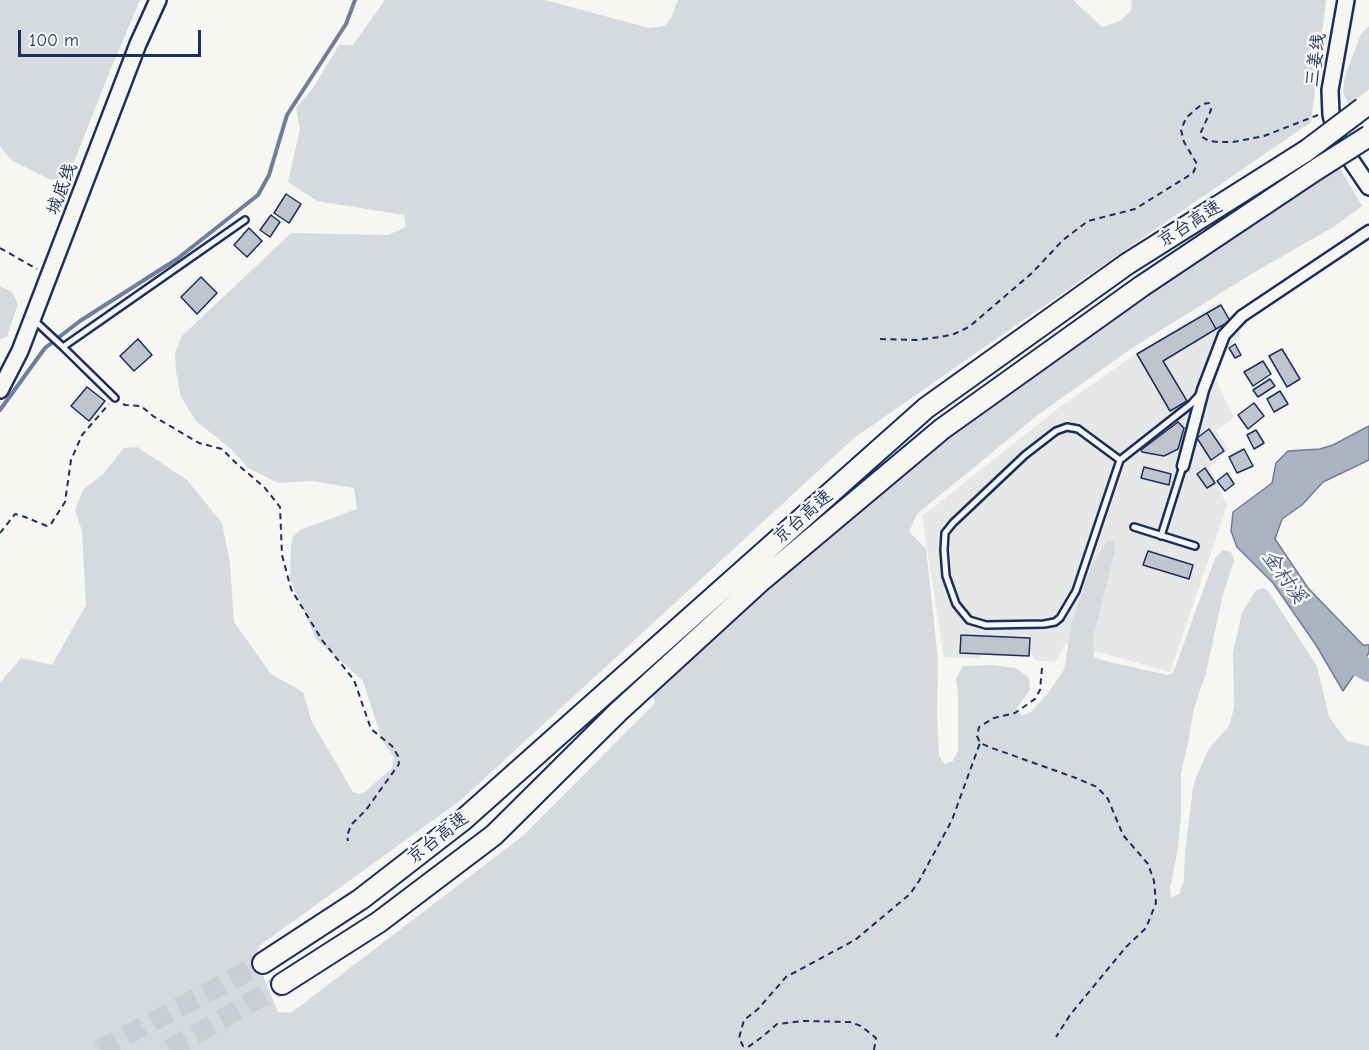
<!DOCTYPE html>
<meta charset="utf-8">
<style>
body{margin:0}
#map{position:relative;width:1369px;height:1050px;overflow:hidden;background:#f6f6f2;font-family:"Comic Neue",sans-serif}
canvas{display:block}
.scale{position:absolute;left:18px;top:30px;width:183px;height:27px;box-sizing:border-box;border:3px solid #1b2f5e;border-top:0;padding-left:8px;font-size:18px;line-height:21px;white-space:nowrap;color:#1b2f5e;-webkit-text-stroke:4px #f6f6f2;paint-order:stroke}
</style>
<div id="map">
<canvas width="1369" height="1050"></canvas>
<div class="scale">100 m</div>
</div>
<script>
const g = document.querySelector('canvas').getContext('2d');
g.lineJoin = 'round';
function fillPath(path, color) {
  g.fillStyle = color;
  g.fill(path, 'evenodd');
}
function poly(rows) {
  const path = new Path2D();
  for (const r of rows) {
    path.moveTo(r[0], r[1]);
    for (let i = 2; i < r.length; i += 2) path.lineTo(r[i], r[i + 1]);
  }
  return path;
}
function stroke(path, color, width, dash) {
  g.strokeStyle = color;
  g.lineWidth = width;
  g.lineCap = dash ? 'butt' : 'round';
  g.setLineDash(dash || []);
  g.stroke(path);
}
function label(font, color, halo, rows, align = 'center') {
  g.font = font + ' "Comic Neue","LXGW WenKai TC",sans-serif';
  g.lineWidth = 5;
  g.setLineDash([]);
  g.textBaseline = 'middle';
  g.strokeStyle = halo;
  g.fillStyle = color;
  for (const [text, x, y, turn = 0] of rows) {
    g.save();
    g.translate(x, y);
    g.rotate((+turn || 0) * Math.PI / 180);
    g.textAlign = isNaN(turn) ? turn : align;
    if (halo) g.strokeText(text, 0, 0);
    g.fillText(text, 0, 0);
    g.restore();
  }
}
fillPath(poly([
 [1220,302,1242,335,1227,348,1216,380,1234,418,1216,430,1228,449,1210,468,1227,506,1170,672,1066,643,1055,662,1035,660,1027,647,981,647,979,658,944,657,922,516,1061,406,1137,353]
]), '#e6e7e7');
fillPath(poly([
 [0,0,140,0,107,78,69,175,51,180,11,160,0,146],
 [385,0,545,0,649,28,665,26,671,18,678,0,1073,0,1102,27,1120,21,1131,11,1132,0,1326,0,1311,122,1015,326,854,438,461,800,259,946,256,959,278,1012,291,1013,524,835,655,703,651,690,810,550,902,475,1028,378,1137,300,1331,168,1340,168,1362,206,1335,226,1258,270,1132,348,1039,414,917,514,909,532,926,549,938,660,937,713,939,756,945,764,953,761,958,751,958,692,956,679,963,666,991,665,1016,668,1029,678,1030,690,1016,709,1022,715,1031,712,1048,693,1064,670,1072,622,1091,567,1107,541,1114,540,1115,551,1093,638,1094,657,1101,660,1167,675,1173,673,1215,558,1223,550,1231,552,1234,561,1223,594,1206,673,1194,708,1189,738,1181,773,1181,815,1178,848,1170,888,1171,898,1179,894,1184,880,1185,852,1193,788,1197,775,1208,750,1229,726,1234,708,1233,652,1242,613,1256,590,1264,588,1268,591,1317,666,1329,717,1347,741,1369,746,1369,1050,0,1050,0,683,21,658,52,665,86,605,82,531,75,510,83,490,103,474,124,448,137,447,187,480,222,523,230,563,234,622,271,674,303,692,312,722,353,792,359,794,365,792,392,768,394,757,382,740,363,681,316,639,290,579,291,546,293,537,300,530,357,509,354,488,312,481,278,483,248,468,231,449,196,421,181,397,176,372,175,353,182,336,291,233,388,235,406,227,404,215,317,201,288,182,300,129,296,108,313,88,339,45,353,45],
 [1369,26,1369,89,1349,105,1343,92,1345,76,1361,34],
 [0,286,12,292,18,304,7,337,0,339]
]), '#d6d9dd');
const water = poly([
 [1369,426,1369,460,1323,482,1302,505,1282,519,1275,539,1308,588,1363,645,1369,645,1369,653,1343,691,1316,645,1273,583,1237,547,1231,531,1233,512,1272,483,1276,463,1288,451,1320,449,1333,445,1369,426]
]);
fillPath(water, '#abb2c0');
stroke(water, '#717e99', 1.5);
stroke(poly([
 [0,410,45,348,80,321,177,259,258,195,269,175,287,115,346,24,355,0]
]), '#717e99', 4);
stroke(poly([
 [1338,645,1352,661,1369,671]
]), '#abb2c0', 22);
const building = poly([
 [286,194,301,204,289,223,274,213,286,194],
 [271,215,280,222,270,237,260,230,271,215],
 [249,228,262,241,247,257,234,245,249,228],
 [201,277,217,293,197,314,181,297,201,277],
 [1221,305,1230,321,1216,329,1207,313,1221,305],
 [1207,313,1216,329,1163,361,1187,401,1170,411,1137,354,1207,313],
 [138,339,152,355,134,371,120,356,138,339],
 [1235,344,1241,355,1235,358,1229,348,1235,344],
 [1282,349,1300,379,1287,387,1269,356,1282,349],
 [1263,361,1271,374,1253,386,1244,372,1263,361],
 [1270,379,1275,386,1258,397,1253,390,1270,379],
 [87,387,105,401,89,421,71,406,87,387],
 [1280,391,1288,404,1274,412,1267,399,1280,391],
 [1254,403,1264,416,1248,429,1238,415,1254,403],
 [1178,422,1184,428,1178,449,1164,456,1142,452,1141,450,1178,422],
 [1209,429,1224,451,1211,460,1197,438,1209,429],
 [1256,430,1264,443,1254,449,1247,435,1256,430],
 [1244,449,1253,466,1237,473,1229,457,1244,449],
 [1144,467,1171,474,1169,485,1141,478,1144,467],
 [1205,468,1215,483,1207,488,1197,474,1205,468],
 [1227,473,1234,484,1225,491,1217,481,1227,473],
 [1148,551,1193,565,1189,579,1143,565,1148,551],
 [961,635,1030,638,1029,656,960,653,961,635]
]);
fillPath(building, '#c0c4cd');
stroke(building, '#1b2f5e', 1.5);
stroke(poly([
 [99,1050,263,963],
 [169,1050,282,984]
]), '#caced4', 20, [20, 10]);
const service = poly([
 [34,320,63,347,245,220],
 [63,347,115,398],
 [1120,460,1078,429,1067,427,1056,431,1025,455,953,523,945,533,944,550,946,576,956,604,969,620,986,625,1044,624,1055,622,1060,618,1076,591,1120,460,1191,404,1200,394],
 [1134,527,1195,546],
 [1161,536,1183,466]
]);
const minor = poly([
 [1183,466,1203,390,1224,335,1242,316,1369,231]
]);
const secondary = poly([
 [1346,0,1330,90,1331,115,1338,141,1369,187],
 [0,390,20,351,138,44,158,0]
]);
const motorway = poly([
 [263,963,361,899,463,820,926,408,1127,264,1306,151],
 [282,984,379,922,494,835,618,712,762,580,942,429,1142,286,1317,169]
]);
stroke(service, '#1b2f5e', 10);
stroke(minor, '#1b2f5e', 15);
stroke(secondary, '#1b2f5e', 20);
stroke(motorway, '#1b2f5e', 24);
stroke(poly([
 [0,248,37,269],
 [880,339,917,340,940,337,954,334,969,327,1032,273,1063,240,1088,221,1135,209,1193,173,1197,164,1184,142,1181,130,1186,118,1202,104,1209,103,1211,110,1201,132,1202,137,1209,141,1218,142,1233,142,1264,136,1318,115],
 [123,404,125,405,141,406,153,416,199,443,222,449,236,463,265,488,280,507,282,555,291,589,322,640,354,680,371,729,392,746,398,756,399,764,366,810,351,825,347,836,348,841],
 [0,533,15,514,25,517,47,526,51,524,65,502,71,460,82,435,109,404],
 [1042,668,1040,690,1035,699,1015,713,994,718,979,727,977,736,980,743,992,748,1076,778,1097,787,1108,799,1123,835,1148,864,1154,881,1156,903,1146,928,1126,947,1070,1015,1056,1037],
 [874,1050,876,1038,861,1026,850,1022,804,1021,777,1024,762,1037,748,1047,743,1046,739,1038,744,1020,758,1009,786,977,855,940,910,894,919,881,952,820,980,743]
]), '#1b2f5e', 2, [6, 4.5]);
stroke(service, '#f6f6f2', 5);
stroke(minor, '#f6f6f2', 10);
stroke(secondary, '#f6f6f2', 15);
stroke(motorway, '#f6f6f2', 20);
const motorwayBridge = poly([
 [1306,151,1363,108],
 [1317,169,1369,136]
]);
stroke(motorwayBridge, '#1b2f5e', 24, []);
stroke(motorwayBridge, '#f6f6f2', 20);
label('18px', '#1b2f5e', '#f6f6f2', [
 ["三姜线",1316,60,-82],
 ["城底线",62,189,-69],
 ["京台高速",1190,224,-32],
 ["京台高速",803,517,-41],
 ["京台高速",438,838,-38]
]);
label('italic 20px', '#46567b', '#f6f6f2', [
 ["金村溪",1284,577,54]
]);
</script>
